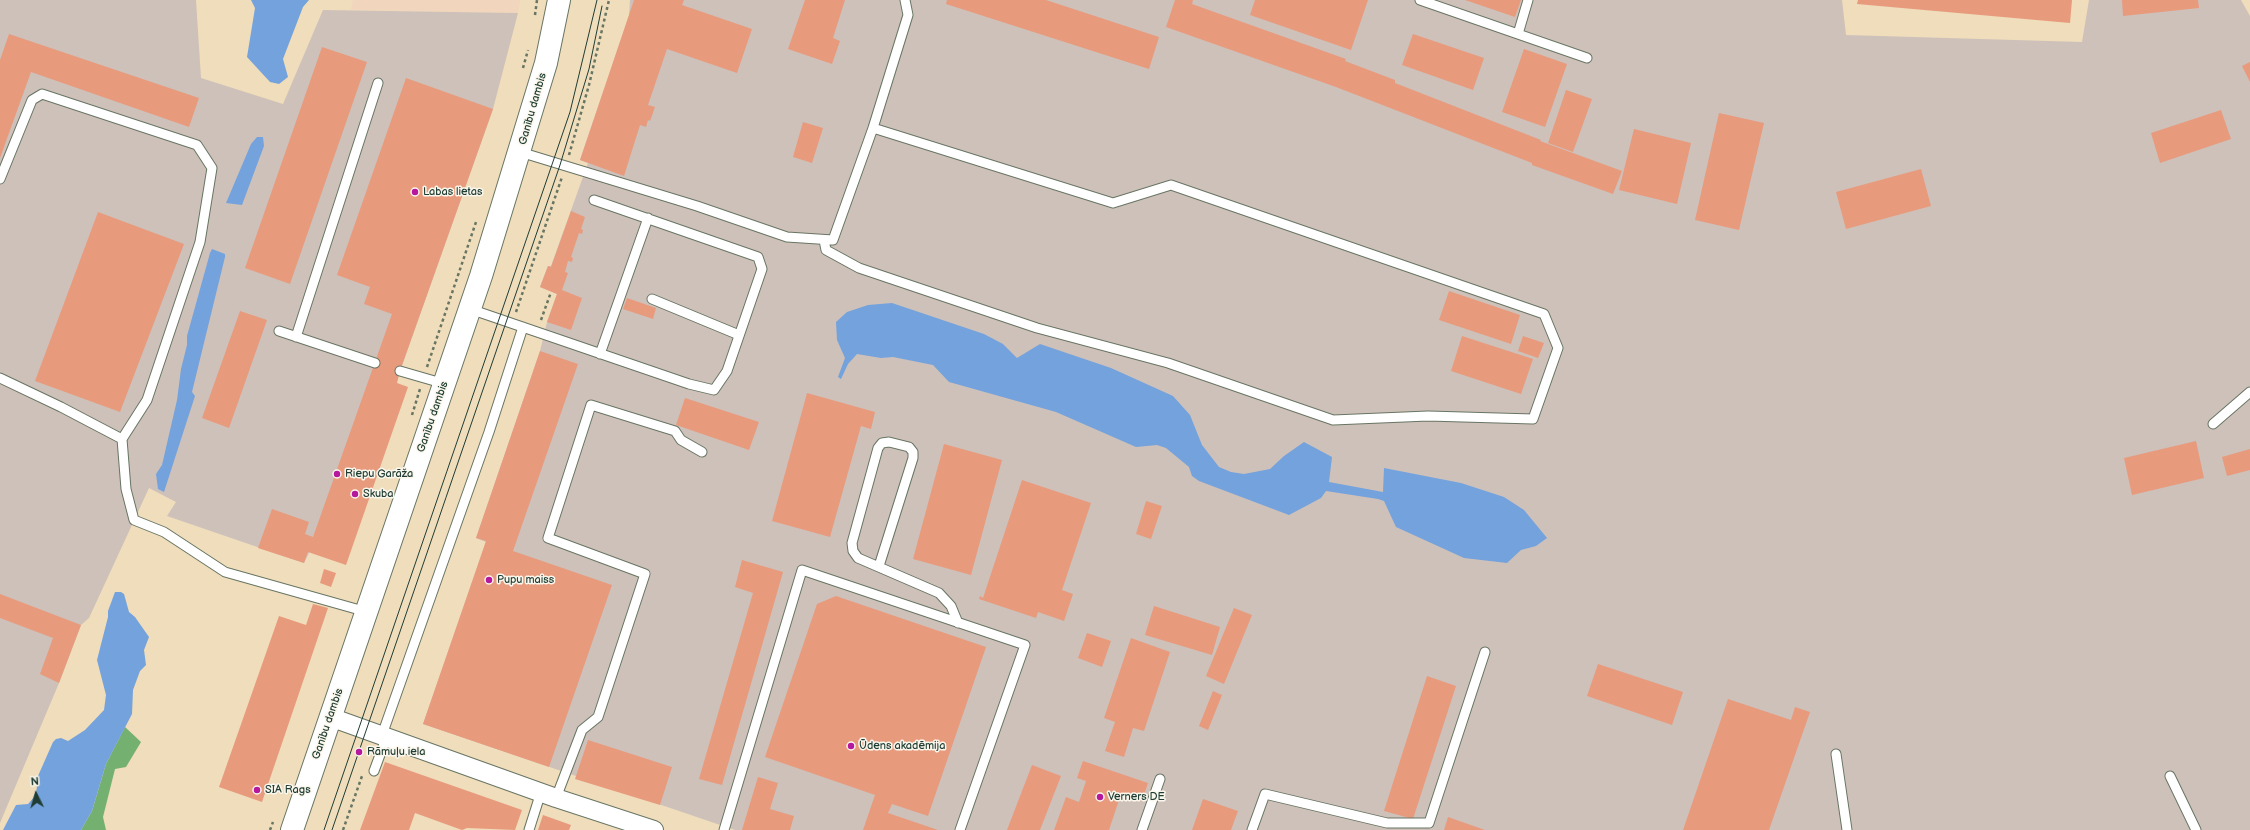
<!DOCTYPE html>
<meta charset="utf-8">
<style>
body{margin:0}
#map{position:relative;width:2250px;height:830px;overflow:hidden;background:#efddbb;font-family:"Balsamiq Sans",sans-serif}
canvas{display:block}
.north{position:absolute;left:16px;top:774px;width:40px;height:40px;-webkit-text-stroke:3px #fbf7ec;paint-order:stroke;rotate:355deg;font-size:11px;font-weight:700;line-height:16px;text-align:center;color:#1f3d34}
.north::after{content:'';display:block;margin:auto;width:14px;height:18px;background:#1f3d34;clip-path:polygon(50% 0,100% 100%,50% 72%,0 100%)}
</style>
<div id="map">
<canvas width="2250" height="830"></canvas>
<div class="north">N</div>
</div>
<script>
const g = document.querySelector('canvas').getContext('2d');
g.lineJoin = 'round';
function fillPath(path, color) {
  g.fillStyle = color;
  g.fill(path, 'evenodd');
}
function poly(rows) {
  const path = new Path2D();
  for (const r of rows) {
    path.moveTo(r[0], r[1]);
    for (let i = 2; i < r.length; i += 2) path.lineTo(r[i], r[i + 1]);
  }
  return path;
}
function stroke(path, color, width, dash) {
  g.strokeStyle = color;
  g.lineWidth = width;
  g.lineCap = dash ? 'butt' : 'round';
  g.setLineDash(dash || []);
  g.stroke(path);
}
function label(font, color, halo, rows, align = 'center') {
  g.font = font + ' "Balsamiq Sans",sans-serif';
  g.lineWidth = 3;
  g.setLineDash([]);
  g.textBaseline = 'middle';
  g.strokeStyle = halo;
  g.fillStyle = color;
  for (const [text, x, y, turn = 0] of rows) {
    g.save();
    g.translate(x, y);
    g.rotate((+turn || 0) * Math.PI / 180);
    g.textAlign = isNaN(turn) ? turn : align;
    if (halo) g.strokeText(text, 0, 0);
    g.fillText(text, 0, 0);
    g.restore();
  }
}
fillPath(poly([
 [353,0,520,0,518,13,351,10]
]), '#f1d5bd');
fillPath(poly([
 [0,0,196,0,201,78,283,104,323,10,518,13,493,109,400,371,304,563,167,516,176,502,149,488,89,618,81,625,59,683,0,823],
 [630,0,1842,0,1846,35,2082,42,2089,0,2241,0,2250,16,2250,830,735,830,423,724,486,542,476,538,540,351,547,322,557,294,540,287,548,266,551,266,588,163,580,160,629,16]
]), '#cec1ba');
fillPath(poly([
 [125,727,141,742,126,767,115,769,103,817,106,830,81,830,92,811,106,764]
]), '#74b070');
fillPath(poly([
 [251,0,309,0,303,7,283,59,288,77,279,84,270,82,247,57,255,8],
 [257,137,263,137,264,146,242,205,226,203,251,144],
 [212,249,225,254,225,257,192,392,195,396,164,492,158,489,156,474,162,465,177,400,181,369,187,345,187,336,210,253],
 [892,303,984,334,1003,344,1017,358,1040,344,1111,368,1173,396,1190,415,1202,445,1219,467,1231,472,1244,474,1270,469,1284,456,1304,442,1332,457,1329,482,1383,492,1384,468,1461,483,1504,497,1524,510,1547,538,1536,546,1521,550,1507,563,1464,558,1396,527,1384,501,1378,499,1326,491,1321,498,1289,515,1199,481,1192,476,1189,467,1166,448,1157,445,1136,447,1056,412,949,382,933,365,893,357,881,358,857,354,848,364,841,379,838,377,845,358,837,340,836,322,847,312,868,305],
 [115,592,121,592,124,594,129,612,135,617,149,637,144,650,146,665,140,671,133,690,132,714,106,764,92,811,81,830,3,830,16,805,28,804,36,795,38,776,53,742,56,739,61,738,68,741,85,730,104,710,106,695,97,660,108,617,108,611]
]), '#74a2dd');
fillPath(poly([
 [634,0,684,0,682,5,752,29,737,73,667,49,648,105,655,107,650,121,648,120,646,127,640,125,624,176,580,160],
 [805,0,845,0,833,38,840,41,832,64,788,49],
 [947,0,1046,0,1159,37,1149,69,946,4],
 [1175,0,1193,0,1192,4,1346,59,1345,61,1395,80,1395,83,1541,140,1540,141,1622,171,1613,194,1532,165,1532,163,1336,87,1166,27],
 [1255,0,1368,0,1351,50,1250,15],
 [1465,0,1521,0,1515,17],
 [1858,0,2072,0,2070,23,1857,4],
 [2122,0,2198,0,2199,8,2123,16],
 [9,34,199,98,189,127,31,72,0,158,0,60],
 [1413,34,1484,58,1473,90,1402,65],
 [322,47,367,62,290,284,245,268],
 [1524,49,1567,64,1545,127,1502,112],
 [2250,62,2250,82,2242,66],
 [406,78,493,109,400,371,397,383,408,387,346,565,308,552,304,563,258,548,272,509,309,522,305,534,313,537,392,314,364,304,370,287,337,275],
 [1566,90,1592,99,1573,152,1548,143],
 [2221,110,2231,139,2160,163,2151,133],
 [1719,113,1764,123,1739,230,1695,220],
 [803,122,823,128,812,163,793,157],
 [1634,129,1691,143,1677,204,1619,190],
 [1921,169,1931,206,1846,229,1836,192],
 [571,211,585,217,581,229,583,230,582,234,579,233,571,257,573,258,572,262,568,261,565,272,568,273,562,290,582,298,571,330,547,322,557,294,540,287,548,266,551,267],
 [98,212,184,244,120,412,35,381],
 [1449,291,1520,315,1511,344,1439,320],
 [627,298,656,308,653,319,623,309],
 [240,311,267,320,229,428,202,418],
 [1462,336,1533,359,1521,394,1451,371],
 [1523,336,1544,343,1538,358,1518,351],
 [540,351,578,364,513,551,612,585,549,767,423,724,486,541,476,538],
 [807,393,875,412,871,429,861,426,830,537,772,521],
 [685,398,759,422,749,450,676,425],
 [2196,441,2204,478,2132,495,2124,458],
 [944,444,1002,460,971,575,913,559],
 [2250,449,2250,470,2227,476,2222,457],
 [1022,480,1091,503,1062,590,1073,594,1064,621,1038,612,1036,618,979,599,980,596,983,598],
 [1146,501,1162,506,1151,539,1136,534],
 [742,560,783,572,722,785,699,779,753,593,735,587],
 [324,569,336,573,331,587,320,583],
 [0,594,81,625,59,683,40,674,53,638,0,618],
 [836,596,986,647,928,816,892,804,888,813,938,830,863,830,875,795,765,757,817,604],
 [313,604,328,608,262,802,219,787,279,616,306,625],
 [1154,606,1220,627,1212,655,1145,635],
 [1234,608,1252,615,1224,684,1206,676],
 [1087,633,1111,641,1102,667,1078,658],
 [1131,638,1170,652,1144,731,1133,728,1124,757,1105,751,1115,722,1104,718],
 [1598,664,1683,692,1672,725,1587,696],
 [1427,676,1456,686,1413,819,1384,811],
 [1213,691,1222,695,1208,730,1199,726],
 [1728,699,1791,720,1795,707,1810,712,1769,830,1683,830],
 [588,740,672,767,660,805,575,779],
 [1083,761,1148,783,1142,801,1121,794,1109,830,1054,830,1066,797,1079,802,1086,781,1077,778],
 [385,762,522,810,515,830,467,828,462,830,415,813,409,830,360,830],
 [1032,765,1061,776,1040,830,1007,830],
 [758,777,778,783,770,809,794,816,790,830,742,830],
 [1203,799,1238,811,1231,830,1192,830],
 [543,815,571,825,569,830,538,830],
 [1448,817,1485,830,1444,830]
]), '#e89a7d');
const service = poly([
 [1420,0,1587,58],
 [1518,34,1528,0],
 [520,152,697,206,787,237,833,240,873,128,908,15,905,0],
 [0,179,32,100,42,94,197,145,212,168,200,242,147,400,122,439,126,489,134,520,164,532,225,572,367,612],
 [824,240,826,250,859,268,1037,328,1168,363,1333,420,1428,416,1533,419,1558,348,1544,314,1171,185,1113,203,873,128],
 [652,299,739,335],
 [470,309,689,384,714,390,727,371,762,269,758,257,594,200],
 [279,331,375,363],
 [296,337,378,83],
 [600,354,648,218],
 [400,371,445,384],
 [0,378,61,407,122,439],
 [2213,424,2250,392],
 [879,566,913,458,913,452,909,447,889,442,882,443,878,448,852,543,853,551,858,558,939,593,951,606,958,623],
 [382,735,489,432,523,327],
 [1836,754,1847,830],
 [374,771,387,736],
 [2170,776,2196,830],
 [556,798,582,730,598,717,645,574,548,538,591,405,675,431,681,440,702,452],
 [529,830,541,792],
 [724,830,802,570,1025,645,960,830],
 [1142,830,1160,779],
 [1252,830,1265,794,1387,823,1429,823,1485,652]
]);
const minor = poly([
 [330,717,556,798,654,830]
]);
const primary = poly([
 [292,830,481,276,546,63,559,0]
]);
stroke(service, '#687563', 11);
stroke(minor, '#687563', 20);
stroke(primary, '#687563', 24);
stroke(poly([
 [535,15,537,0],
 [523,68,528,50],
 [569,155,589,85,609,0],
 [516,312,562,177],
 [541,320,551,292],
 [427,367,476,222],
 [412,415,420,389],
 [270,830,273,822],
 [343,830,362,776]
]), '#687563', 2.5, [3, 3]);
stroke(service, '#fff', 9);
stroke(minor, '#fff', 18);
stroke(primary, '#fff', 22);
stroke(poly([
 [324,830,570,112,597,0],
 [332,830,560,165,589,69,602,6]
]), '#1f3d34', 1);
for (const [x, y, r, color] of [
 [415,192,4,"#b5179e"],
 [337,474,4,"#b5179e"],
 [355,494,4,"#b5179e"],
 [489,580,4,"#b5179e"],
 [851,746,4,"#b5179e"],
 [359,752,4,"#b5179e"],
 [257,790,4,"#b5179e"],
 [1100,797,4,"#b5179e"]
]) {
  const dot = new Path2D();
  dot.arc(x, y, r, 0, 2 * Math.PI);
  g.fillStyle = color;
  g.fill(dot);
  stroke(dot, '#fbf7ec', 1.5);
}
label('11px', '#1f3d34', '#fbf7ec', [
 ["Ganību dambis",533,109,-74],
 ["Ganību dambis",433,417,-71],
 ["Ganību dambis",328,724,-71]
]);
label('11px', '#1f3d34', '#fbf7ec', [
 ["Labas lietas",423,192],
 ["Riepu Garāža",345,474],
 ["Skuba",363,494],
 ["Pupu maiss",497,580],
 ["Ūdens akadēmija",859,746],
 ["Rāmuļu iela",367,752],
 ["SIA Rags",265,790],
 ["Verners DE",1108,797]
], 'left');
</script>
